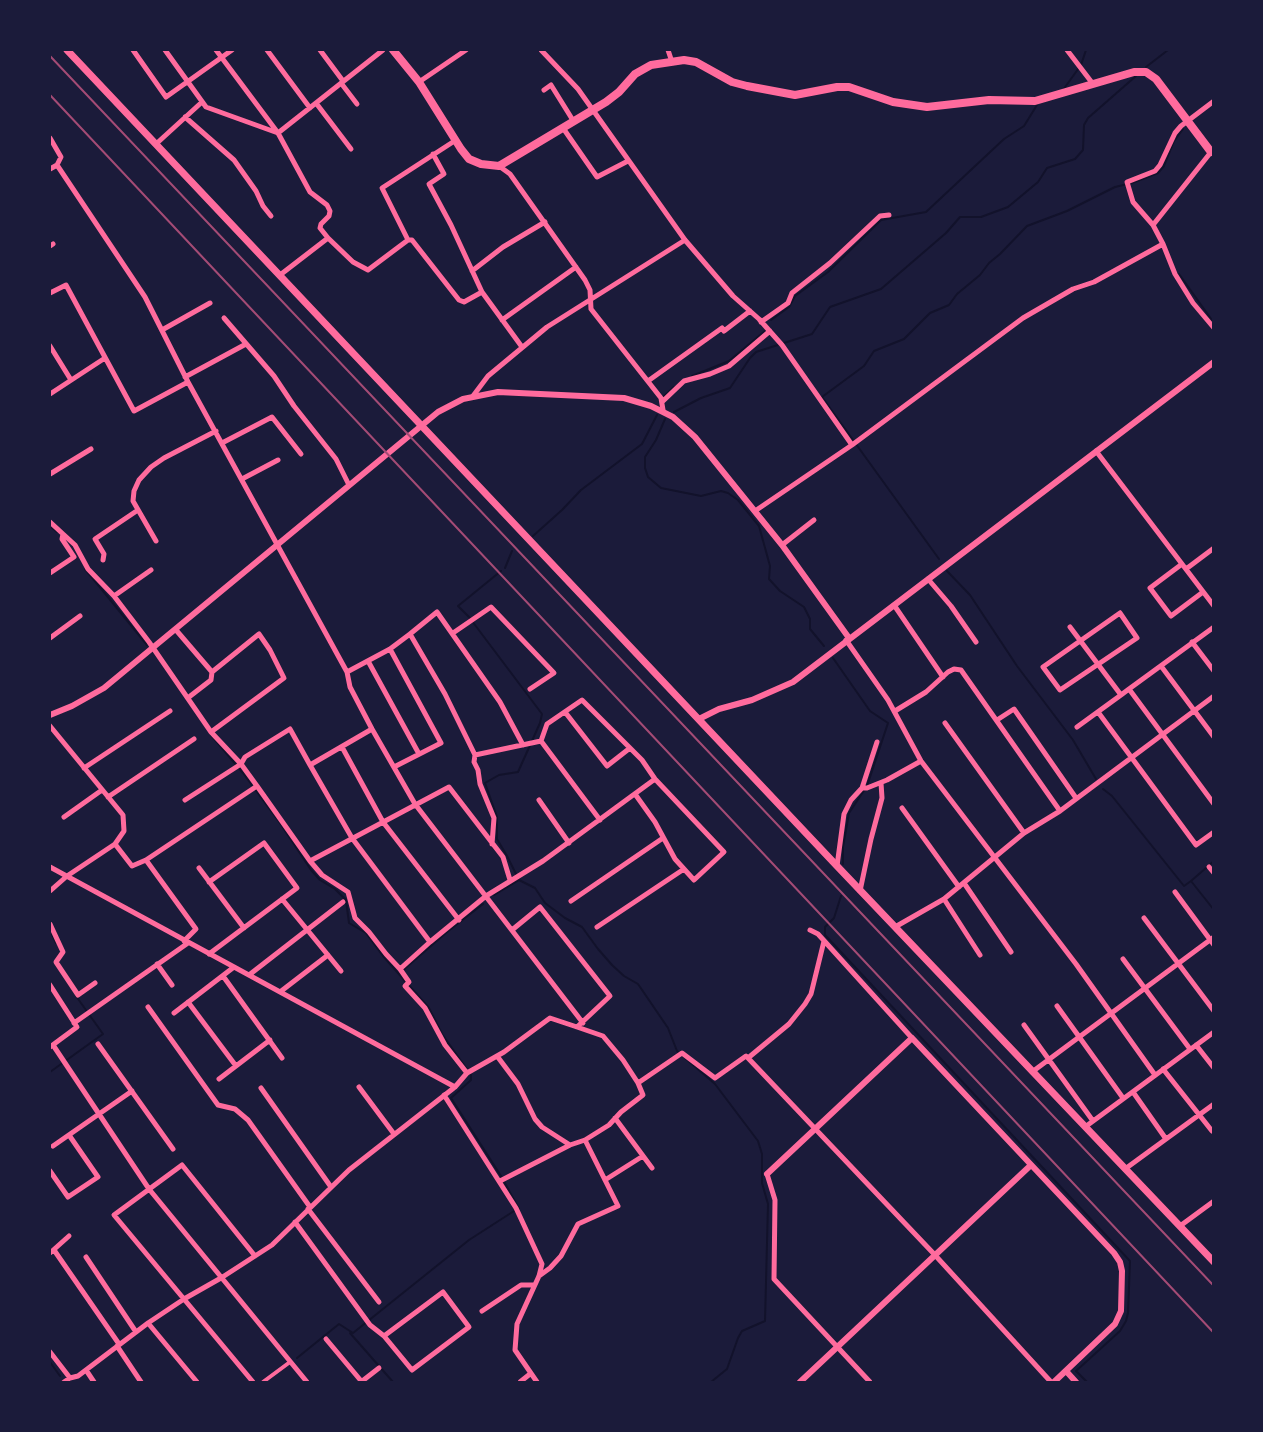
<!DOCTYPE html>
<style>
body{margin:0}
#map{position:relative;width:1263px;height:1432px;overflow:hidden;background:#1b1b3a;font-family:"Source Sans 3",sans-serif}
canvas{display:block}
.frame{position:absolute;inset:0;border:51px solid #1b1b3a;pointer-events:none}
</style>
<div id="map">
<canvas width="1263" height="1432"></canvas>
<div class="frame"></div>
</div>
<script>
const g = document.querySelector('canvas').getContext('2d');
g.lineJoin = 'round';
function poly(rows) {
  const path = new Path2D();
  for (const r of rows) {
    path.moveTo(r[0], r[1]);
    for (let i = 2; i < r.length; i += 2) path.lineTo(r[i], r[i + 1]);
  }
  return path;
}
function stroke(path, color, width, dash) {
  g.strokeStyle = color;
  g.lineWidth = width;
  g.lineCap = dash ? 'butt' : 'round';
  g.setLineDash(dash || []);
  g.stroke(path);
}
stroke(poly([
 [1146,67,1168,50],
 [1063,90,1081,65,1086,50],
 [1179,274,1214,323],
 [771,320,789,307,795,296,828,272,881,220,926,212,1004,139,1024,126,1037,105],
 [692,376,729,361,765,331],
 [663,397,674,387],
 [674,412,701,398,730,388,750,358,756,352,812,334,830,307,881,289,946,233,960,217,981,217,1008,207,1038,182,1047,168,1075,159,1083,150,1084,125,1088,118,1136,76],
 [665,419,656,440,645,457,645,468,648,477,661,488,701,496,721,491,728,493,738,500,759,526,770,566,769,579,780,591,804,607,810,619,810,629,824,646],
 [50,526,57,532],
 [533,536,562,510,581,490,642,444,657,415],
 [939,559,822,397,864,366,874,351,904,339,930,313,949,305,957,294,980,275,989,263,1000,254,1027,226,1067,211,1115,187,1132,183,1158,173,1164,166,1174,141,1183,129],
 [505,568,512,551],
 [85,569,147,645],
 [501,571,458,606,469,617,542,714,540,723,518,772,499,775,485,783,497,817,497,839,507,856,519,880,535,888,545,903,565,918,582,927,598,949,612,965,624,976,638,984,668,1028,677,1051,715,1084,758,1141,762,1154,762,1183,768,1204,765,1321,742,1331,738,1338,727,1369,711,1382],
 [947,571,970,595,1017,666,1073,740,1096,779],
 [833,658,870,711,888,723,867,786,849,813,843,847,843,864],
 [211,735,243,773,280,823,311,870,320,880,335,889,346,900,349,923,366,933,383,956,429,1008,442,1034,471,1075,471,1080,451,1098,501,1176,519,1209],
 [1103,789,1112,796,1184,886,1191,881,1214,910],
 [1191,881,1214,861],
 [494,895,519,880],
 [841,896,834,918,825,927,825,935,1130,1261,1128,1313,1126,1321,1120,1331,1076,1371,1087,1382],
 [50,930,56,943],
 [402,971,447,932,483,904],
 [50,1072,103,1034,76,996],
 [350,1333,393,1382],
 [297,1358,339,1324,353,1333,469,1240,514,1211],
 [50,1362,60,1376]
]), '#12122b', 2);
stroke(poly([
 [263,1382,290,1362]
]), '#ff6b9d', 4);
stroke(poly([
 [133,50,166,97,232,50],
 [165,50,206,107,278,133,310,192,327,205,330,211,329,216,321,224,320,228,328,238,280,275],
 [216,50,278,133,383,50],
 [267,50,310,108],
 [320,50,343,81],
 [541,50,578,89,685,240,733,296,759,319,782,345,852,445],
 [668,50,672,62],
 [1067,50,1093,84],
 [419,82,466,50],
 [341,83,357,104],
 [544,90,551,85,574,122],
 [316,103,351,149],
 [185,117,234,160,256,191,263,206,271,216],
 [563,128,597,177,628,161],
 [50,138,61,157,57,165,50,169],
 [156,144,202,102],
 [433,154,444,174,429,184,451,225,482,292,522,347],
 [57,165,145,297,188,382,347,672,350,687,372,729,415,804,583,1023],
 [499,166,510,174,585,280,590,290,591,309,661,398,663,410],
 [1153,225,1133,202,1127,182,1155,171,1160,165,1175,133,1181,126,1214,101],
 [328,238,353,262,368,270,408,240,382,188,456,140],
 [408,240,412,240,459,300,464,302,482,292],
 [1163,244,1175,274,1193,303,1214,328],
 [50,246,53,244],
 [472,271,503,247,545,222],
 [50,293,66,285,134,411,188,382],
 [224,318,274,376,294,406,336,459,349,485],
 [502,320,576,267],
 [761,322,788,303,792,293,830,263,880,216,889,215],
 [162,330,210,303],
 [50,346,71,380],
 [185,377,246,344],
 [648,381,722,328,724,331,750,311],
 [50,394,105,358],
 [473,396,488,376,547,327,685,240],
 [662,402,684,381,710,374,729,366,770,331],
 [222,443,272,417,301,454],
 [1096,451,1214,606],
 [50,474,91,449],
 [242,479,278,460],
 [755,511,852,445,1023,318,1073,289,1094,282,1163,244,1153,225,1211,152],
 [50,522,63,534],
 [156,541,133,501,134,491,139,480,151,467,164,458,216,431],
 [782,545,814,520],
 [103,560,104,554,95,539,138,510],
 [1182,564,1150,588,1171,616,1203,592],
 [1186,569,1214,548],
 [50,573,74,557,62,539,63,534,75,545,88,569,114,596,149,642,211,732,241,764,185,800],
 [928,579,951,606,976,642],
 [114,596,151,570],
 [894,605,943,677],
 [1120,613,1137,638,1060,690,1043,667,1120,613],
 [1070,627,1121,695,1129,689,1214,804],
 [176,630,212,672,211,680,189,697],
 [453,633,491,607,554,673,530,689],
 [410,634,437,612,500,702,523,745],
 [50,638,80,616],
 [846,640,888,700,921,761,1076,964,1155,1075],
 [1192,642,1214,671],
 [390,649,441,743,394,767],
 [368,661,419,754],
 [1161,666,1214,737],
 [347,672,390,649,410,634,445,694,475,755,541,741,547,724,582,700,642,760,655,779,724,852,694,880,675,859,655,822,635,794],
 [1129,689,1214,627],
 [895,711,926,692,948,672,954,669,961,670,1060,811],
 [565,712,607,766,630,748],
 [1098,712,1196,845,1214,832],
 [997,720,1014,709,1076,798],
 [945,723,1024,833],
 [50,726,123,815,124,831,115,844,67,876,50,891],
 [1077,727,1121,695],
 [372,729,310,765,352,838,430,942,486,896,543,861,655,779],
 [211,732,284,678,270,650,259,634,212,672],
 [541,741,600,820],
 [342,747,383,822,459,920],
 [475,755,474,762,478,770,480,784,494,818,492,844],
 [84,768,170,711],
 [257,786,241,764,245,757,290,729,310,765],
 [862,788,867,788,887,780,921,761],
 [108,797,194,739],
 [539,800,569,843],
 [902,808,959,887],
 [64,817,102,790],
 [115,844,132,866,146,860,257,786,310,861,449,787,503,857,510,880],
 [146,860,196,929,184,941],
 [310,861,322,875,348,892,355,918,369,932,386,954,400,969,430,942],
 [837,866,844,814,851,800,862,788,877,742],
 [50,867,455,1087],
 [1209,867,1214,873],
 [199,868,244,928],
 [964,883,1011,952],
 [860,891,871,839,882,798,881,783],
 [1175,892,1214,945],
 [282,899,341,971],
 [944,899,980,955],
 [571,901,663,838],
 [1144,918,1214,1011],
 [50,924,63,952,56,962,78,995,95,983],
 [597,927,684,869],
 [895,927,944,899,1024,833,1060,811,1214,696],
 [810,930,818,934,912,1038],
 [209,954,297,888,264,843,209,882],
 [1123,959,1190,1049],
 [157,964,172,985],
 [400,969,409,982,405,986,425,1008,445,1045,467,1073],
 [249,975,343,902],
 [223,976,282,1058],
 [50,985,77,1027,50,1047],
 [280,992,328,955],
 [188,1002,236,1066],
 [1057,1006,1123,1098],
 [148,1007,218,1105,235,1109,248,1120,310,1207],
 [174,1013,234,967],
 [74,1023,188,943],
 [1024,1025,1093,1121],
 [98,1044,173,1149],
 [53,1045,149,1189,307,1382],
 [1196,1045,1214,1068],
 [497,1056,518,1084,535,1119,542,1127,570,1145],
 [748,1058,934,1254,1051,1382],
 [1163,1069,1212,1131],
 [1032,1072,1214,937],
 [219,1079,270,1040],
 [638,1083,682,1053,715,1078,746,1056,748,1058,789,1024,805,1004,811,994,824,941],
 [359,1087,394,1134],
 [261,1088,331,1187],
 [1133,1092,1166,1139],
 [444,1095,516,1208,542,1264,539,1276,517,1324,515,1350,537,1382],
 [615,1118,652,1168],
 [1085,1127,1214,1032],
 [53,1146,132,1091],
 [1125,1169,1214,1104],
 [50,1171,68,1197,98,1177,69,1135],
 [767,1174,775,1200,774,1279,870,1382],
 [605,1180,643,1156],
 [500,1181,570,1145,585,1140,609,1125,621,1112,643,1095,638,1083,623,1060,603,1036,577,1027],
 [308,1209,379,1302],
 [295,1222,370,1325,384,1336,412,1370,469,1327,443,1292,384,1336],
 [1180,1226,1214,1201],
 [54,1250,119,1344],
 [50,1253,69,1236],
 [86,1257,136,1332],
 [539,1276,550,1268,561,1256,578,1224,618,1206,585,1140],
 [482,1311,521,1285,534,1285],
 [148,1323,197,1382],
 [326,1339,362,1382],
 [117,1346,141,1382],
 [50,1352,70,1378],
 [86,1370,94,1382],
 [64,1382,70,1378,78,1376,148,1323,184,1299,221,1278,272,1245,349,1170,455,1087,467,1073,504,1052,550,1018,577,1027,610,996,540,907,512,930],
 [253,1382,114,1215,182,1165,255,1256],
 [361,1382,379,1368],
 [520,1382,530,1374]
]), '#ff6b9d', 5);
stroke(poly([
 [50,715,72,706,104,688,438,412,463,399,498,392,624,398,651,406,673,417,695,437,782,545,849,638],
 [699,719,719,709,752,700,793,682,1214,362],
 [767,1174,912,1038,1114,1253,1120,1262,1122,1271,1121,1311,1115,1324,1054,1382],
 [1066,1371,1076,1382],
 [800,1382,1031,1165]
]), '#ff6b9d', 6);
stroke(poly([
 [67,50,837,866,1214,1262]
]), '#ff6b9d', 7);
stroke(poly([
 [393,50,419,82,461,149,469,159,481,164,499,166,606,102,619,92,635,74,651,65,684,60,696,62,732,82,747,86,795,95,837,87,849,87,893,102,927,107,989,100,1035,101,1134,72,1146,72,1156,79,1211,152,1214,150]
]), '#ff6b9d', 8);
stroke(poly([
 [50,56,1214,1286],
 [50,95,1214,1333]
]), '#a44b75', 2);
</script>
